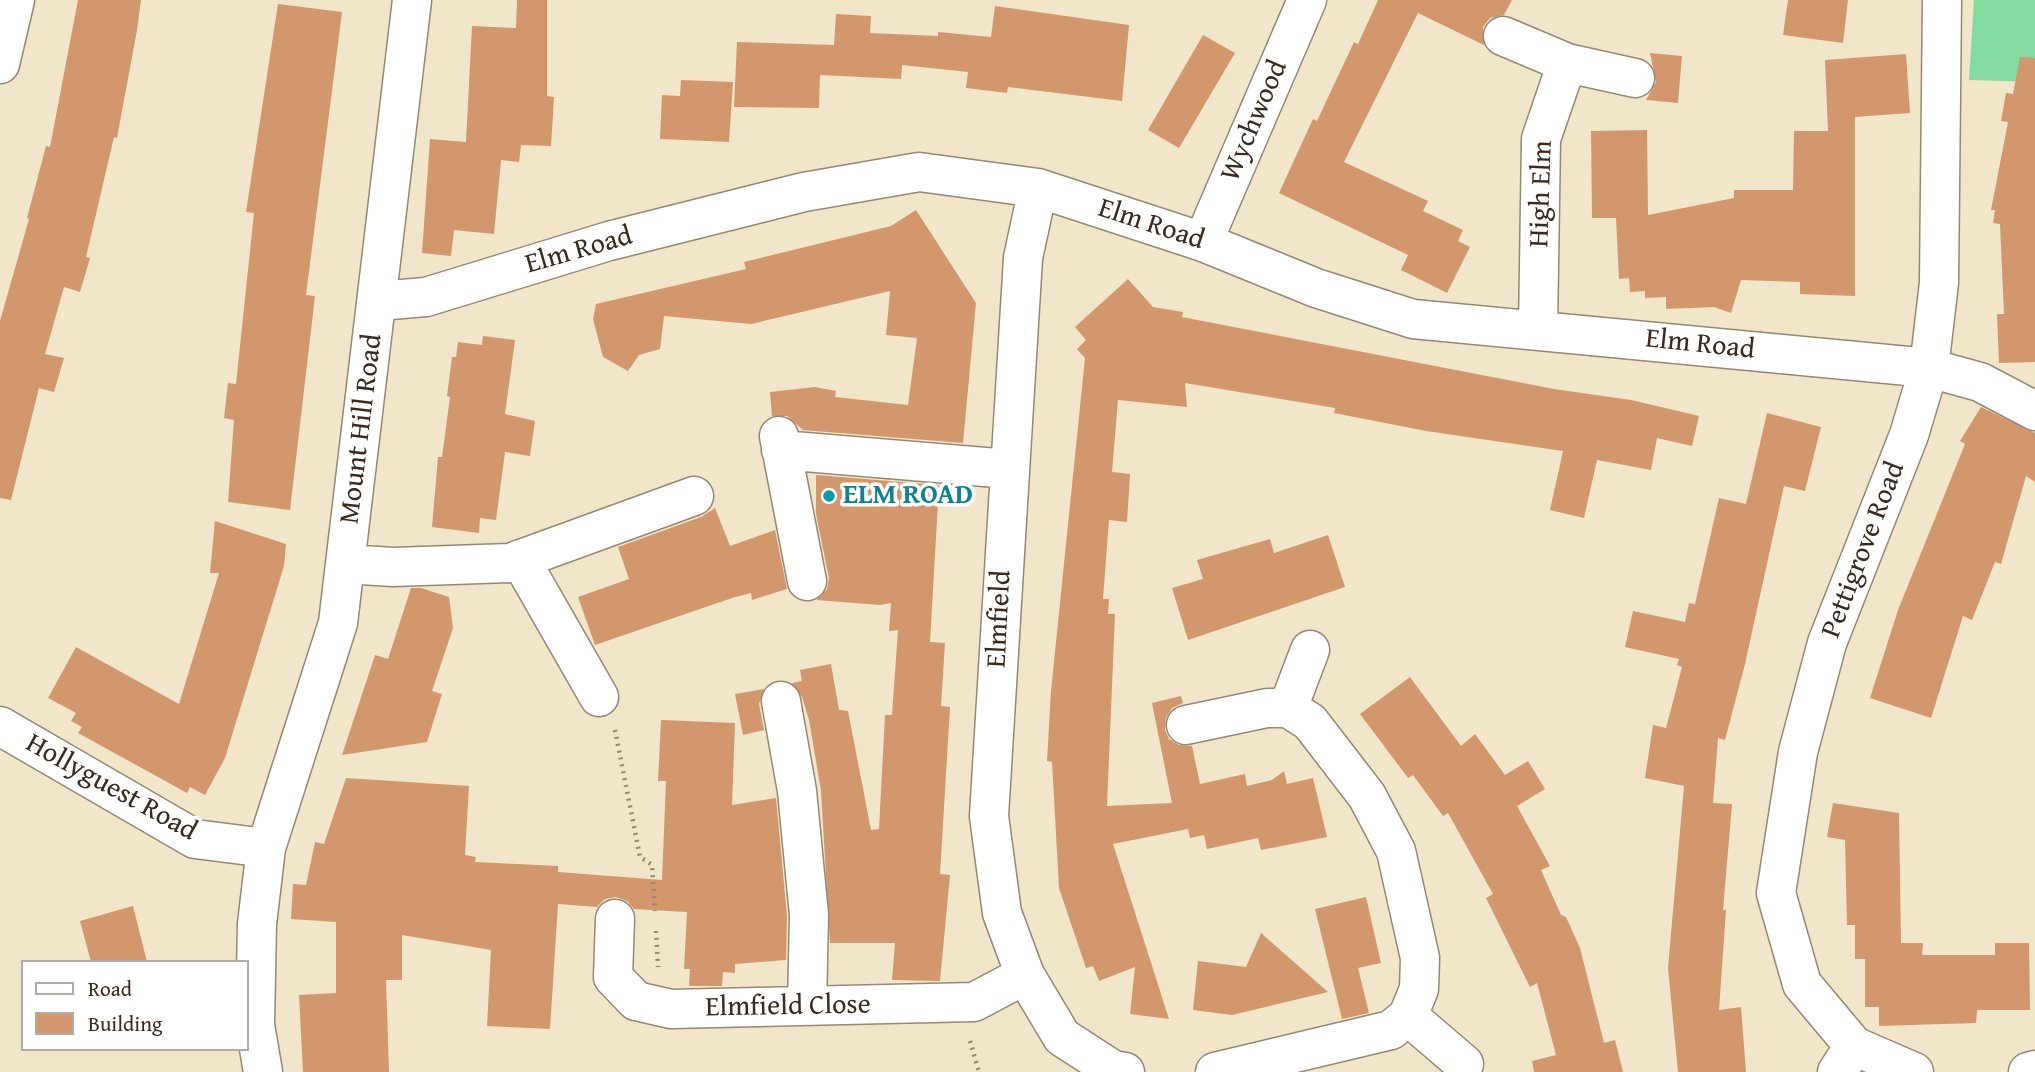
<!DOCTYPE html>
<style>
body{margin:0}
#map{position:relative;width:2035px;height:1072px;overflow:hidden;background:#f1e5ca;font-family:"Gentium Book Plus",serif}
canvas{display:block}
.legend{position:absolute;left:21px;top:960px;width:228px;height:91px;box-sizing:border-box;background:#fff;border:2px solid #b1aaa5;margin:0;padding:9px 12px;list-style:none;font-size:21px;color:#3b2a1e}
.legend li{display:flex;align-items:center;gap:14px;height:35px}
.legend b{width:35px;border:2px solid #b1aaa5}
</style>
<div id="map">
<canvas width="2035" height="1072"></canvas>
<ul class="legend">
<li><b style="height:9px;background:#fff"></b>Road</li>
<li><b style="height:19px;background:#d3976e"></b>Building</li>
</ul>
</div>
<script>
const g = document.querySelector('canvas').getContext('2d');
g.lineJoin = 'round';
function fillPath(path, color) {
  g.fillStyle = color;
  g.fill(path, 'evenodd');
}
function poly(rows) {
  const path = new Path2D();
  for (const r of rows) {
    path.moveTo(r[0], r[1]);
    for (let i = 2; i < r.length; i += 2) path.lineTo(r[i], r[i + 1]);
  }
  return path;
}
function stroke(path, color, width, dash) {
  g.strokeStyle = color;
  g.lineWidth = width;
  g.lineCap = dash ? 'butt' : 'round';
  g.setLineDash(dash || []);
  g.stroke(path);
}
function label(font, color, halo, rows, align = 'center') {
  g.font = font + ' "Gentium Book Plus",serif';
  g.lineWidth = 7;
  g.setLineDash([]);
  g.textBaseline = 'middle';
  g.strokeStyle = halo;
  g.fillStyle = color;
  for (const [text, x, y, turn = 0] of rows) {
    g.save();
    g.translate(x, y);
    g.rotate((+turn || 0) * Math.PI / 180);
    g.textAlign = isNaN(turn) ? turn : align;
    if (halo) g.strokeText(text, 0, 0);
    g.fillText(text, 0, 0);
    g.restore();
  }
}
fillPath(poly([
 [1974,0,2035,0,2035,82,1969,80]
]), '#84db9f');
fillPath(poly([
 [78,0,141,0,137,30,117,138,114,137,86,257,90,258,80,292,64,287,45,354,64,358,54,392,39,388,11,500,0,498,0,321,29,219,27,218,46,146,50,147],
 [517,0,547,0,547,96,554,97,551,146,521,145,519,162,501,160,494,234,454,230,451,256,422,253,430,139,466,142,472,26,516,28],
 [1378,0,1512,0,1504,15,1490,18,1483,27,1484,45,1418,13,1344,162,1428,201,1423,211,1463,230,1458,241,1470,247,1447,293,1401,270,1408,255,1279,193,1313,119,1317,121,1354,42,1358,44],
 [1788,0,1848,0,1843,43,1783,35],
 [278,4,342,12,306,295,315,296,290,510,228,502,234,420,224,418,228,383,236,384,254,213,246,212],
 [995,6,1129,25,1122,101,1008,87,1007,93,966,88,968,72,902,65,901,79,820,75,819,108,734,107,737,42,834,45,836,14,871,16,870,33,938,36,938,32,991,37],
 [1203,35,1235,53,1179,148,1148,130],
 [1650,53,1682,56,1678,103,1646,100,1656,82],
 [1906,54,1910,113,1855,117,1855,296,1800,294,1800,282,1741,280,1731,313,1714,307,1666,309,1666,297,1645,298,1645,291,1630,292,1629,278,1619,279,1616,218,1592,218,1591,131,1647,130,1648,215,1734,198,1734,190,1793,190,1794,131,1828,131,1825,60],
 [2020,57,2035,58,2035,362,1999,363,1997,314,2004,314,2000,224,1993,223,1995,210,1991,210,2008,122,2001,121,2006,93,2013,94],
 [681,80,733,82,729,142,660,139,662,95,680,96],
 [916,210,976,303,963,443,803,430,787,416,772,416,770,392,815,387,836,391,835,397,908,405,917,338,886,335,890,291,751,324,664,316,660,349,639,355,628,371,603,357,593,319,596,304,746,269,744,262,891,226],
 [1128,279,1153,307,1183,312,1182,317,1554,389,1631,400,1699,416,1692,446,1657,438,1651,470,1597,460,1584,518,1550,510,1563,451,1426,431,1334,413,1335,408,1185,383,1187,407,1118,400,1112,472,1130,474,1127,522,1109,520,1103,599,1109,599,1108,614,1115,614,1107,806,1172,803,1152,703,1181,696,1183,703,1172,708,1166,718,1165,730,1169,739,1179,745,1192,746,1200,784,1245,774,1247,786,1272,780,1284,771,1287,784,1313,778,1327,837,1261,850,1258,838,1207,849,1204,835,1190,838,1188,829,1113,844,1169,1019,1130,1014,1135,967,1099,981,1093,966,1086,968,1059,888,1052,762,1047,761,1051,691,1085,358,1077,349,1086,340,1075,327],
 [483,336,515,340,505,414,535,421,530,456,505,452,496,520,480,518,479,533,432,527,438,457,442,457,450,397,447,396,452,357,456,357,458,342,482,345],
 [1981,407,2035,433,2035,482,2026,476,2001,564,1995,562,1972,620,1963,616,1931,718,1870,698,1898,610,1965,444,1960,441],
 [1767,413,1821,427,1805,491,1784,486,1745,664,1725,740,1718,738,1713,803,1732,804,1723,910,1726,910,1719,1010,1741,1007,1746,1072,1678,1072,1668,968,1684,786,1645,778,1653,725,1666,728,1682,667,1677,665,1679,659,1625,647,1633,611,1685,622,1689,603,1695,604,1719,498,1746,504],
 [816,475,939,485,930,642,945,643,941,706,950,707,940,874,950,875,940,981,892,980,895,943,830,943,821,791,809,720,802,697,792,683,802,681,800,670,831,664,839,710,848,711,871,830,879,829,885,715,892,715,898,630,889,631,891,603,880,605,816,600,827,589,829,578,816,514],
 [715,508,730,546,775,530,787,589,752,600,751,593,732,598,595,645,578,597,629,579,618,547,701,517],
 [215,521,286,544,284,566,225,758,205,795,190,787,187,793,78,733,82,727,71,721,76,713,48,698,76,647,179,704,219,573,210,573],
 [1328,535,1345,587,1188,640,1172,588,1203,579,1197,560,1270,539,1274,553],
 [411,588,421,588,449,597,453,628,432,691,442,694,427,742,342,755,375,655,388,659],
 [1410,677,1461,746,1475,734,1505,775,1528,761,1545,789,1517,806,1550,866,1541,870,1561,915,1566,917,1580,948,1604,1043,1615,1040,1623,1072,1534,1072,1532,1061,1556,1055,1537,983,1530,987,1486,898,1493,894,1448,813,1443,816,1413,775,1408,778,1360,714],
 [764,689,759,704,764,730,743,735,735,694],
 [661,720,735,723,732,805,776,798,787,916,786,960,735,964,735,973,723,972,722,986,689,986,690,969,684,969,687,912,634,909,627,901,616,897,605,899,597,907,558,904,550,1029,487,1026,491,950,402,935,402,980,386,980,389,1072,303,1072,299,995,336,993,336,922,291,919,293,884,306,885,315,842,324,844,346,778,469,786,465,855,476,857,475,862,558,866,558,872,662,880,666,781,658,781],
 [1833,803,1899,813,1901,943,1923,943,1922,955,1995,955,1995,943,2029,943,2030,1010,1977,1010,1976,1023,1879,1026,1879,1007,1865,1007,1865,959,1855,959,1855,925,1847,925,1845,840,1827,837],
 [1366,897,1381,963,1358,968,1369,1013,1342,1019,1315,909],
 [133,906,147,962,91,962,80,921],
 [1261,933,1328,992,1232,1015,1193,1010,1198,961,1246,967]
]), '#d3976e');
const minor = poly([
 [1503,36,1567,63,1635,78],
 [0,64,15,0],
 [1038,188,1023,258,989,816,1002,913,1025,975,1062,1037,1113,1070,1125,1072],
 [1203,242,1307,0],
 [378,301,426,297,609,241,804,192,919,172,1038,188,1203,242,1316,288,1413,319,1929,368,1980,382,2035,411],
 [1538,330,1541,139,1567,63],
 [779,436,807,581],
 [781,450,1009,469],
 [520,559,599,697],
 [345,564,393,567,510,563,694,496],
 [781,701,797,791,809,915,807,1006],
 [1288,708,1310,650],
 [1186,725,1267,708,1288,708,1310,722,1367,796,1396,851,1420,958,1419,989,1408,1016,1391,1030,1215,1072],
 [0,726,195,839,266,848],
 [615,919,613,977,636,1001,671,1009,974,1002,1025,975],
 [1408,1016,1464,1064],
 [1854,1046,1914,1072],
 [263,1072,255,1025,257,924,266,848,338,623,412,0],
 [1837,1072,1854,1046,1802,984,1776,893,1798,752,1827,643,1909,435,1929,368,1939,283,1942,0],
 [2028,1072,2035,1070]
]);
stroke(minor, '#968874', 41);
stroke(poly([
 [615,730,640,857,652,865,655,911],
 [656,931,658,967],
 [970,1041,979,1072]
]), '#968874', 4.5, [2, 5]);
stroke(minor, '#fff', 38);
for (const [x, y, r, color] of [
 [829,496,7,"#0f9aa8"]
]) {
  const dot = new Path2D();
  dot.arc(x, y, r, 0, 2 * Math.PI);
  g.fillStyle = color;
  g.fill(dot);
  stroke(dot, '#fff', 2.5);
}
label('28px', '#3b2a1e', '#fff', [
 ["Wychwood",1255,121,-67],
 ["High Elm",1542,194,-88],
 ["Elm Road",1151,225,18],
 ["Elm Road",579,251,-16],
 ["Elm Road",1700,345,6],
 ["Mount Hill Road",362,429,-83],
 ["Pettigrove Road",1864,550,-69],
 ["Elmfield",1000,619,-87],
 ["Hollyguest Road",111,788,29],
 ["Elmfield Close",788,1007,-1]
]);
label('bold 28px', '#0d838f', '#fff', [
 ["ELM ROAD",843,496]
], 'left');
</script>
